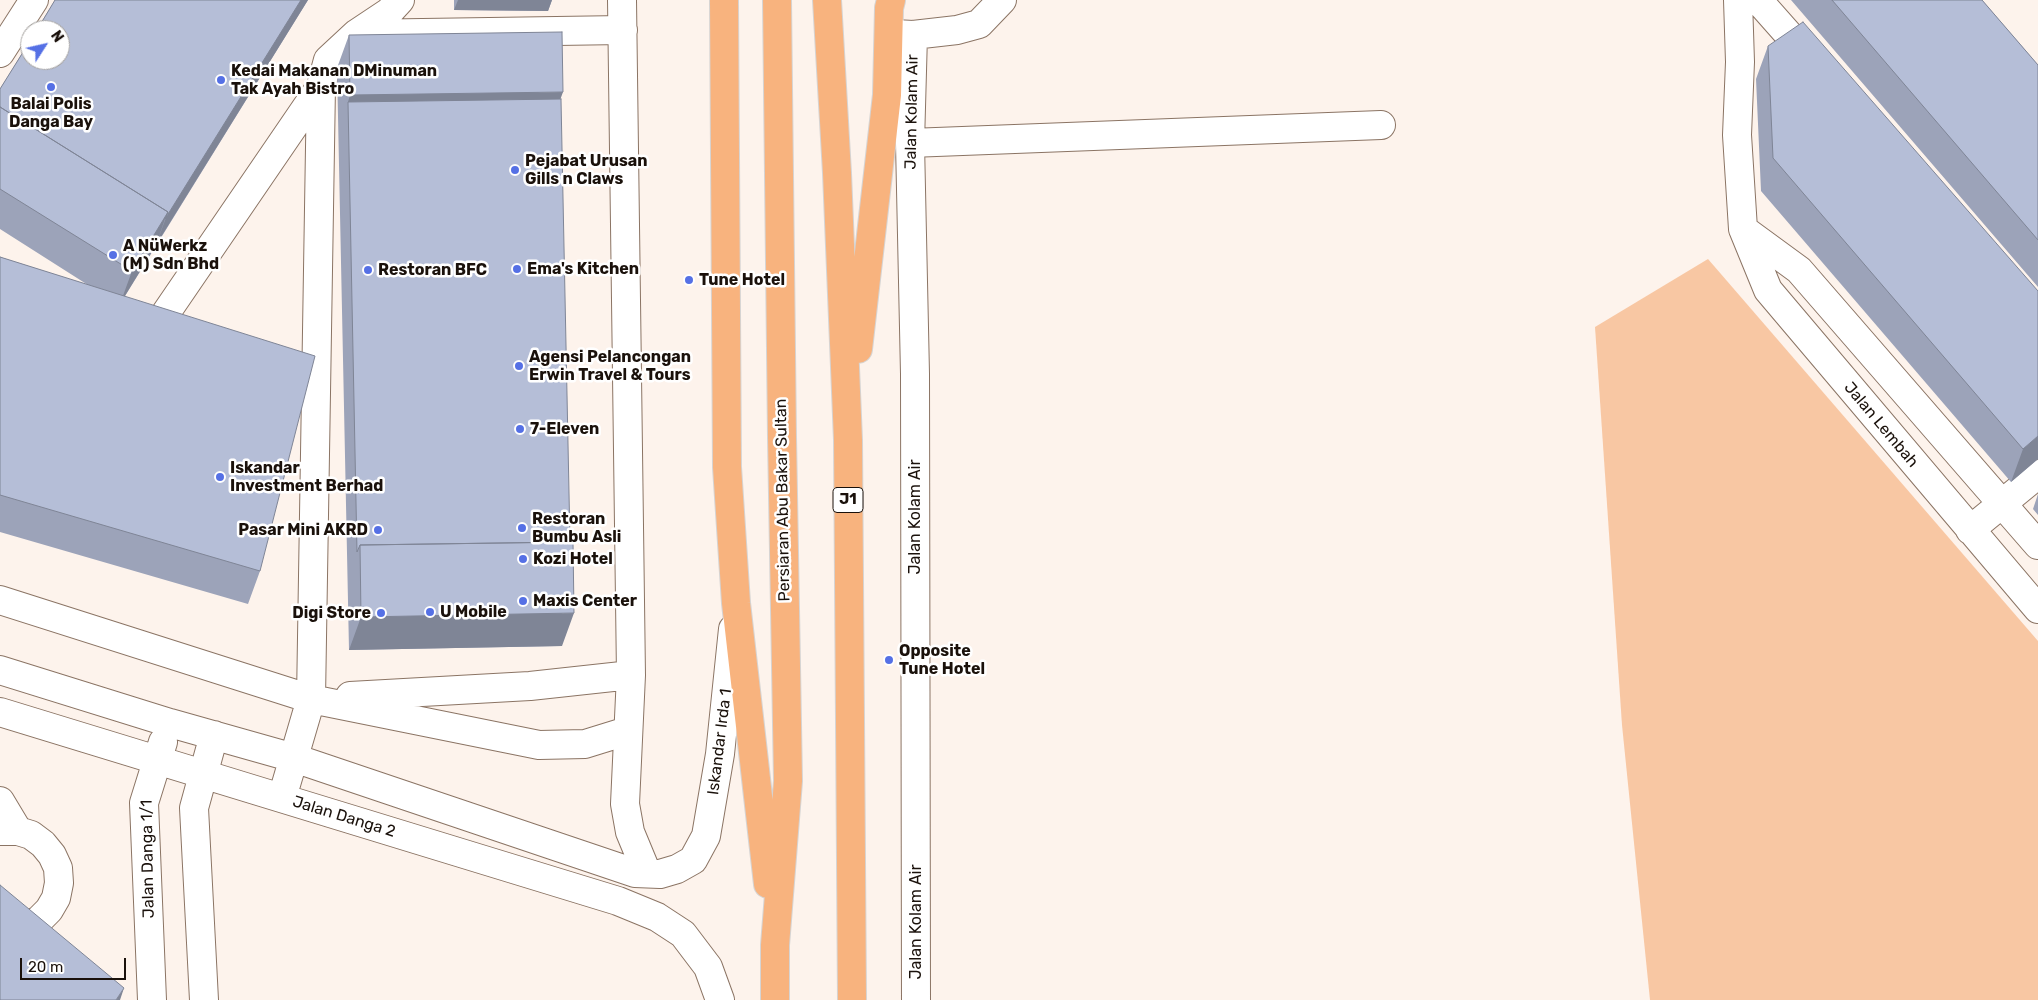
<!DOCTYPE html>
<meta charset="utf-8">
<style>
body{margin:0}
#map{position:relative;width:2038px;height:1000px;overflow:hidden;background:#fdf3ec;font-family:Rubik,sans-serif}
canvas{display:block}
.north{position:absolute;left:20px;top:20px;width:50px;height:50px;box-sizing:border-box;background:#fff;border:1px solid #a3a09d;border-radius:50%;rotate:55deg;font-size:14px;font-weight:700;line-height:20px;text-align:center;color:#1a110b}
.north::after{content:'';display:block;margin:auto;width:18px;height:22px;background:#5570e5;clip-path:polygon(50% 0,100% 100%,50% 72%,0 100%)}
.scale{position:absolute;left:20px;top:958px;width:106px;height:22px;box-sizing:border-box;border:2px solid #1a110b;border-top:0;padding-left:6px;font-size:15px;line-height:18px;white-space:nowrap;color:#1a110b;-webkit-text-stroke:4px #fff;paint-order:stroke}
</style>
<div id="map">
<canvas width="2038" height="1000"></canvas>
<div class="north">N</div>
<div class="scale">20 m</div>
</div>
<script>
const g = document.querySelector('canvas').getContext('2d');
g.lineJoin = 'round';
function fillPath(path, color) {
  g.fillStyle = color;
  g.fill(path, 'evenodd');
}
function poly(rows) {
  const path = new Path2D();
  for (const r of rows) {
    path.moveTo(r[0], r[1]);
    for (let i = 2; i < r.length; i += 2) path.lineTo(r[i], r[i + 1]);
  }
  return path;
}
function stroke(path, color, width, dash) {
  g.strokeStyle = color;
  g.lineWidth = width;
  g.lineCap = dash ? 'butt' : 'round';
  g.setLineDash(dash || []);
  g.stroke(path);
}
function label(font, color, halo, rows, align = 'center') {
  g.font = font + ' Rubik,sans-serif';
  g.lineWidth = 5;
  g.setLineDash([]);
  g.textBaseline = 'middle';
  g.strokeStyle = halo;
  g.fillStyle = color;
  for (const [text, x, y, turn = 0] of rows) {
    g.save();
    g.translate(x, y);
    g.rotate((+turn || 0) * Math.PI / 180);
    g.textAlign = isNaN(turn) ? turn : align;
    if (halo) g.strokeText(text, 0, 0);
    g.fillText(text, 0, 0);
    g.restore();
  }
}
fillPath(poly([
 [1708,259,2038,641,2038,1000,1650,1000,1622,725,1595,327]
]), '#f8c7a3');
const minor = poly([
 [622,0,631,675,625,804,630,832,647,873],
 [1738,0,1740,62,1737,135,1743,229,1768,290,2038,609],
 [1758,0,1812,61],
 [356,34,623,30],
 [895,34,913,35,957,30,979,24,1002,0],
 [913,35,910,143,915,374,916,1000],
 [0,53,34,0],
 [910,143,1381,125],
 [1743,229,1799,270,2038,545],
 [157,326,321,86],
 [1970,530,2038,474],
 [0,600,311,699,539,745,585,744,627,731],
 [0,670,170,723,294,758,635,873,660,874,677,869,693,860,706,836,720,754,733,629],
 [350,696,530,686,631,675],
 [0,712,618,901,657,917,683,934,708,967,720,1000],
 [282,798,311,699,321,86,328,60,356,34,389,12,400,0],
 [0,801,18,831],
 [0,831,18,831,31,835,43,844,52,855,58,868,59,883,56,898,49,910,39,920,26,927,13,929,0,928],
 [152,1000,144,803,163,742],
 [204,1000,194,808,214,735]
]);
const highway = poly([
 [724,0,727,467,736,603,768,884],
 [827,0,837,173,848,440,852,1000],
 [858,349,887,95,889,8,891,0],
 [775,1000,775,945,788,781,782,437,777,0]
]);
stroke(minor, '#8b7464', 30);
stroke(highway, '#d6d4d3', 30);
stroke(minor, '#fff', 28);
stroke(highway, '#f8b37e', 28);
fillPath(poly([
 [55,0,308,0,125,296,260,571,248,604,0,532,0,257,88,285,0,229,0,89],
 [454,0,552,0,548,11,454,10],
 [1791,0,1982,0,2038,65,2038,287],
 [349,35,561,99,562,646,349,650,337,68],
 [1768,46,2038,291,2038,459,2011,482,1761,191,1756,79],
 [2038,494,2038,515,2033,509]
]), '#9ca3b9');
fillPath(poly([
 [301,0,308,0,156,245,165,219],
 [458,0,552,0,548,11,454,10],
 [563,92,551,125,348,102,350,95],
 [168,212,156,245,120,304,132,271],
 [2038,436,2038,459,2011,482,2023,449],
 [574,613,562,646,349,650,361,617],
 [124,988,120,1000,116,1000]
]), '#7f8596');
const building = poly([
 [55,0,301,0,165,219,168,212,0,107,0,89,30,41,30,60,60,60,60,30,37,30,55,0],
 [1832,0,1982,0,2038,65,2038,240,1832,0],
 [1803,22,2038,291,2038,436,2023,449,1773,158,1768,46,1803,22],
 [562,32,563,92,350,95,349,35,562,32],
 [561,99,570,542,360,545,357,552,348,102,561,99],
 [0,107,168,212,132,271,0,189,0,107],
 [0,257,315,356,260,571,0,495,0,257],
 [573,542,574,613,361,617,360,545,573,542],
 [0,885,124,988,116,1000,0,1000,0,885]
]);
fillPath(building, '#b5bed7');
stroke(building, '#7f8596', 1);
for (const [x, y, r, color] of [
 [221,80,5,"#5570e5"],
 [51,87,5,"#5570e5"],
 [515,170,5,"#5570e5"],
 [113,255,5,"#5570e5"],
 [517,269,5,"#5570e5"],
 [368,270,5,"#5570e5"],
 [689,280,5,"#5570e5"],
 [519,366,5,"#5570e5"],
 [520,429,5,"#5570e5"],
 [220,477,5,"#5570e5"],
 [522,528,5,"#5570e5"],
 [378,530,5,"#5570e5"],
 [523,559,5,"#5570e5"],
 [523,601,5,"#5570e5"],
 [430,612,5,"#5570e5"],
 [381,613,5,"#5570e5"],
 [889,660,5,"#5570e5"]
]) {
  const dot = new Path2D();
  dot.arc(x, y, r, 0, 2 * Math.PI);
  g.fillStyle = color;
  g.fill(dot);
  stroke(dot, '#fff', 2);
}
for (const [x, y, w] of [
 [848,500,30]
]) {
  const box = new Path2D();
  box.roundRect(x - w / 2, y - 12.5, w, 25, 4);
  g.fillStyle = '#fff';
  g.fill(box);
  stroke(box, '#1a110b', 1);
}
label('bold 15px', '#1a110b', null, [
 ["J1",848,500]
]);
label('bold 16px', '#1a110b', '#fff', [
 ["Kedai Makanan DMinuman",231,71],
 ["Tak Ayah Bistro",231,89],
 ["Balai Polis",51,104,"center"],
 ["Danga Bay",51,122,"center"],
 ["Pejabat Urusan",525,161],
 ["Gills n Claws",525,179],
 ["A NüWerkz",123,246],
 ["(M) Sdn Bhd",123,264],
 ["Ema's Kitchen",527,269],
 ["Restoran BFC",378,270],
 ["Tune Hotel",699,280],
 ["Agensi Pelancongan",529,357],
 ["Erwin Travel & Tours",529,375],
 ["7-Eleven",530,429],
 ["Iskandar",230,468],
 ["Investment Berhad",230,486],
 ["Restoran",532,519],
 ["Bumbu Asli",532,537],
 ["Pasar Mini AKRD",368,530,"right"],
 ["Kozi Hotel",533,559],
 ["Maxis Center",533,601],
 ["U Mobile",440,612],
 ["Digi Store",371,613,"right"],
 ["Opposite",899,651],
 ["Tune Hotel",899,669]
], 'left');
label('16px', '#1a110b', '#fff', [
 ["Jalan Kolam Air",912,112,-89],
 ["Jalan Lembah",1881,425,50],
 ["Persiaran Abu Bakar Sultan",783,500,-91],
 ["Jalan Kolam Air",915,517,-90],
 ["Iskandar Irda 1",720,742,-83],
 ["Jalan Danga 2",344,817,17],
 ["Jalan Danga 1/1",148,859,-91],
 ["Jalan Kolam Air",916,922,-90]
]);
</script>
